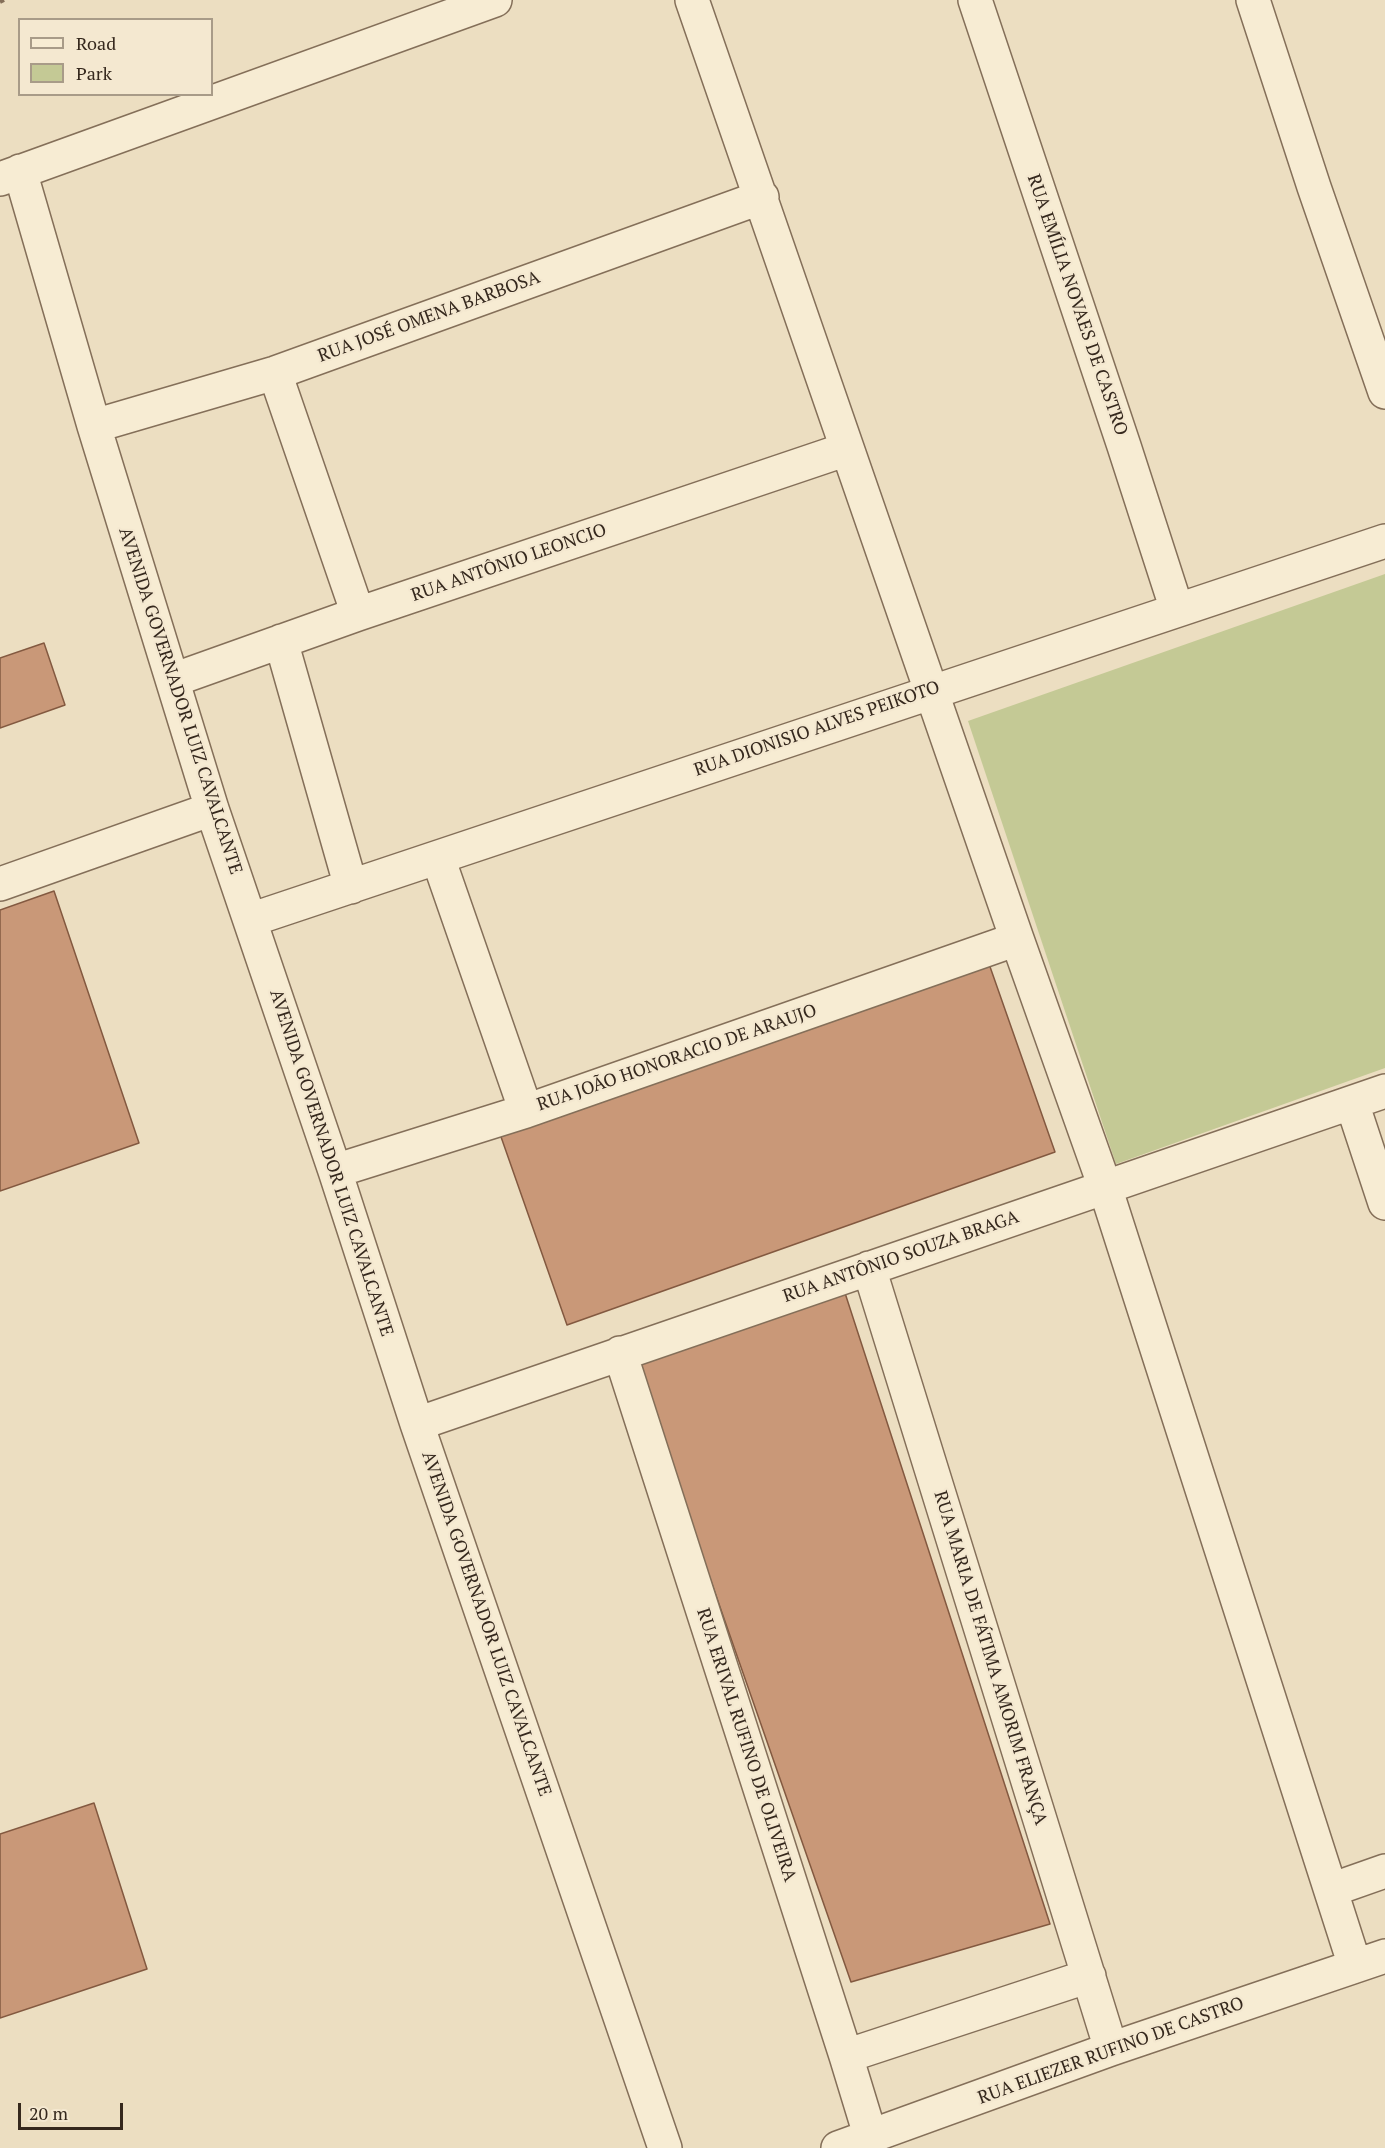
<!DOCTYPE html>
<meta charset="utf-8">
<style>
body{margin:0}
#map{position:relative;width:1385px;height:2148px;overflow:hidden;background:#ecdec1;font-family:"PT Serif",serif}
canvas{display:block}
.legend{position:absolute;left:18px;top:18px;width:195px;height:78px;box-sizing:border-box;background:#f4e8d0;border:2px solid #a89b88;margin:0;padding:8px 10px;list-style:none;font-size:18px;color:#35281d}
.legend li{display:flex;align-items:center;gap:12px;height:30px}
.legend b{width:30px;border:2px solid #a89b88}
.scale{position:absolute;left:18px;top:2103px;width:105px;height:27px;box-sizing:border-box;border:3px solid #35281d;border-top:0;padding-left:8px;font-size:18px;line-height:21px;white-space:nowrap;color:#35281d;-webkit-text-stroke:4px #f4e8d0;paint-order:stroke}
</style>
<div id="map">
<canvas width="1385" height="2148"></canvas>
<ul class="legend">
<li><b style="height:8px;background:#f7ecd3"></b>Road</li>
<li><b style="height:16px;background:#c4c995"></b>Park</li>
</ul>
<div class="scale">20 m</div>
</div>
<script>
const g = document.querySelector('canvas').getContext('2d');
g.lineJoin = 'round';
function fillPath(path, color) {
  g.fillStyle = color;
  g.fill(path, 'evenodd');
}
function poly(rows) {
  const path = new Path2D();
  for (const r of rows) {
    path.moveTo(r[0], r[1]);
    for (let i = 2; i < r.length; i += 2) path.lineTo(r[i], r[i + 1]);
  }
  return path;
}
function stroke(path, color, width, dash) {
  g.strokeStyle = color;
  g.lineWidth = width;
  g.lineCap = dash ? 'butt' : 'round';
  g.setLineDash(dash || []);
  g.stroke(path);
}
function label(font, color, halo, rows, align = 'center') {
  g.font = font + ' "PT Serif",serif';
  g.lineWidth = 4.5;
  g.setLineDash([]);
  g.textBaseline = 'middle';
  g.strokeStyle = halo;
  g.fillStyle = color;
  for (const [text, x, y, turn = 0] of rows) {
    g.save();
    g.translate(x, y);
    g.rotate((+turn || 0) * Math.PI / 180);
    g.textAlign = isNaN(turn) ? turn : align;
    if (halo) g.strokeText(text, 0, 0);
    g.fillText(text, 0, 0);
    g.restore();
  }
}
fillPath(poly([
 [1385,574,1385,1068,1116,1164,968,721]
]), '#c4c995');
const building = poly([
 [44,643,65,705,0,728,0,658,44,643],
 [54,891,139,1143,0,1191,0,910,54,891],
 [988,961,1055,1152,567,1325,500,1134,988,961],
 [845,1293,1050,1924,851,1982,633,1358,845,1293],
 [94,1803,147,1969,0,2018,0,1834,94,1803]
]);
fillPath(building, '#c99878');
stroke(building, '#835940', 1.5);
const minor = poly([
 [692,0,1017,939,1105,1187,1355,1966],
 [975,0,1124,446,1177,610],
 [1253,0,1314,187,1385,392],
 [20,171,94,426,212,809,335,1171,417,1424,665,2148],
 [0,179,495,0],
 [275,373,358,614],
 [94,426,275,373,762,197],
 [281,641,351,887],
 [173,680,358,614,847,449],
 [438,858,526,1111],
 [0,884,212,809],
 [250,920,1385,541],
 [1352,1103,1385,1203],
 [335,1171,526,1111,1017,939],
 [869,1268,1111,2049],
 [620,1353,846,2056,871,2138],
 [417,1424,1385,1091],
 [1331,1890,1385,1871],
 [846,2056,1089,1976],
 [838,2148,1111,2049,1385,1956]
]);
stroke(minor, '#846f59', 36);
stroke(poly([
 [0,2,4,0]
]), '#846f59', 4, [4.5, 3]);
stroke(minor, '#f7ecd3', 33);
label('18px', '#35281d', '#f4e8d0', [
 ["RUA EMÍLIA NOVAES DE CASTRO",1077,305,71],
 ["RUA JOSÉ OMENA BARBOSA",429,317,-20],
 ["RUA ANTÔNIO LEONCIO",509,563,-19],
 ["AVENIDA GOVERNADOR LUIZ CAVALCANTE",180,701,72],
 ["RUA DIONISIO ALVES PEIKOTO",817,729,-19],
 ["RUA JOÃO HONORACIO DE ARAUJO",677,1058,-19],
 ["AVENIDA GOVERNADOR LUIZ CAVALCANTE",331,1163,72],
 ["RUA ANTÔNIO SOUZA BRAGA",901,1257,-19],
 ["AVENIDA GOVERNADOR LUIZ CAVALCANTE",486,1624,71],
 ["RUA MARIA DE FÁTIMA AMORIM FRANÇA",990,1658,73],
 ["RUA ERIVAL RUFINO DE OLIVEIRA",746,1745,72],
 ["RUA ELIEZER RUFINO DE CASTRO",1111,2051,-20]
]);
</script>
